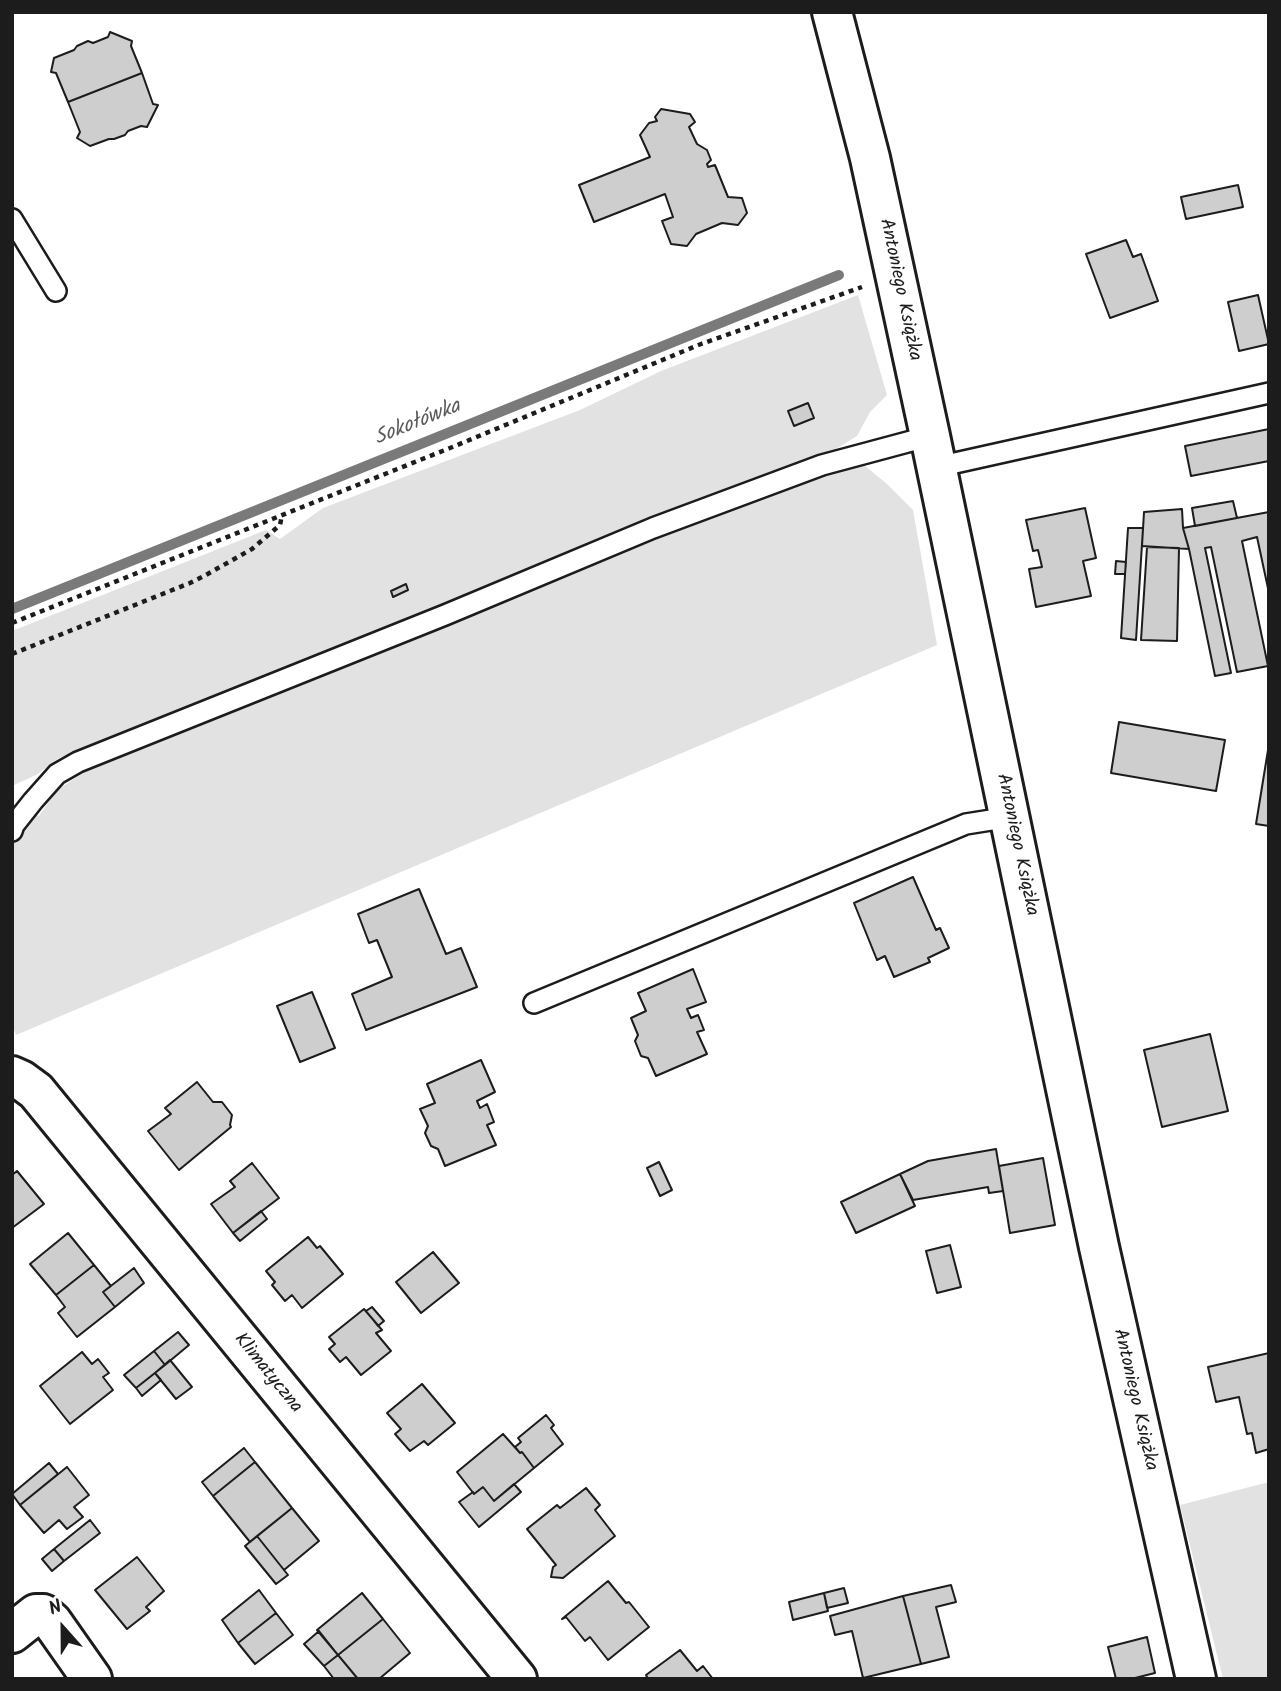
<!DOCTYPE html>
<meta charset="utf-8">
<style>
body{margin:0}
#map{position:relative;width:1281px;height:1691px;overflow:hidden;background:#fff;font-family:Kalam,sans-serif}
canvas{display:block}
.frame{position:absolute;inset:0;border:14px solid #1c1c1c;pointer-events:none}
.north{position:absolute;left:28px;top:1593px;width:70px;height:70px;-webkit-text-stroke:5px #fff;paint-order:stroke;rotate:339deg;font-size:19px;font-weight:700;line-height:28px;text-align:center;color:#1c1c1c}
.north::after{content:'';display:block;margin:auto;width:24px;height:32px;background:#1c1c1c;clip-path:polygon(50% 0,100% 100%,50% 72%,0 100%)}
</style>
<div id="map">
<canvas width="1281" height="1691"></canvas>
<div class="frame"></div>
<div class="north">N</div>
</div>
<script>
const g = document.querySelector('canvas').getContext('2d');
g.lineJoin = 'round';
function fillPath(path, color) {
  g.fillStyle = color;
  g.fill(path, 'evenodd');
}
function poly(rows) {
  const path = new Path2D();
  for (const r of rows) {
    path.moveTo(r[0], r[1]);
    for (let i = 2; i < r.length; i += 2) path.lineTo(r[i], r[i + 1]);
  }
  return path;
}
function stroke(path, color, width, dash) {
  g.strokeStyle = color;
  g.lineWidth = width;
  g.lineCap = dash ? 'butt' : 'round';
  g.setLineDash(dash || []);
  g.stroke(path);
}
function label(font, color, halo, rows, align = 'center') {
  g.font = font + ' Kalam,sans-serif';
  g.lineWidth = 7;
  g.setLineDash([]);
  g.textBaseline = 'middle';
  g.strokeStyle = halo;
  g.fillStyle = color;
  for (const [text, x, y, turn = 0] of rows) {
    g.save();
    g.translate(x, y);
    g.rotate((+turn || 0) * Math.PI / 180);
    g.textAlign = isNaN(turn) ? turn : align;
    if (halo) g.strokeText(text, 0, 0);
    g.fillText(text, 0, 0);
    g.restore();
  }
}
fillPath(poly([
 [858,295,887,395,870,412,857,436,831,452,628,526,480,589,59,758,36,775,12,786,12,631,266,530,280,539,323,508,580,410,661,371],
 [864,465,887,484,913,510,937,645,16,1035,12,1025,12,809,39,816,57,790,89,769,146,744,285,688,418,636,577,568,731,507,846,467],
 [1269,1482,1269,1679,1223,1679,1180,1505]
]), '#e2e2e2');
stroke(poly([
 [12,609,839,275]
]), '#7a7a7a', 10);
const building = poly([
 [110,32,132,41,131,46,142,73,68,102,56,73,51,72,54,58,74,50,77,46,88,41,93,43,108,37,110,32],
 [142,73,153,104,158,105,147,127,141,126,128,131,125,135,114,139,109,139,90,146,77,138,80,132,68,102,142,73],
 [661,109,690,114,695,122,689,127,697,144,707,150,711,160,707,164,708,167,715,165,728,197,742,198,747,213,738,225,722,223,696,234,687,246,671,244,662,221,673,217,665,194,594,222,579,185,650,157,640,135,649,123,657,121,655,117,661,109],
 [1238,185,1243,207,1186,219,1181,197,1238,185],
 [1126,240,1133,257,1141,254,1158,301,1110,318,1086,254,1126,240],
 [1258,295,1269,344,1239,351,1228,302,1258,295],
 [808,403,814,418,794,426,788,411,808,403],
 [1269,429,1269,461,1191,476,1185,446,1269,429],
 [1233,501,1237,518,1195,526,1192,508,1233,501],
 [1085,508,1096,558,1083,561,1091,596,1036,607,1029,569,1042,567,1038,550,1033,551,1026,520,1085,508],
 [1182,509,1183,528,1189,549,1142,546,1144,512,1182,509],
 [1269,512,1269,593,1257,537,1242,541,1268,666,1237,672,1211,547,1205,548,1231,673,1215,676,1189,549,1183,528,1269,512],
 [1128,528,1143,528,1136,640,1121,638,1128,528],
 [1147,547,1179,548,1177,641,1141,640,1147,547],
 [1116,561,1126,562,1125,574,1115,574,1116,561],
 [406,584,408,590,393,597,391,591,406,584],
 [1119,722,1225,740,1216,791,1111,773,1119,722],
 [1268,750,1269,750,1269,826,1256,824,1268,750],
 [913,877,936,930,940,928,949,948,928,958,930,962,894,977,885,956,877,960,854,903,913,877],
 [419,889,446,954,461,948,477,987,366,1030,352,994,392,977,377,940,369,943,358,914,419,889],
 [693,969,706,1002,687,1009,691,1018,698,1015,704,1030,697,1032,707,1054,656,1076,648,1058,641,1056,635,1041,638,1035,631,1018,646,1011,638,993,693,969],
 [312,992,335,1048,300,1062,277,1006,312,992],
 [1210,1034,1228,1111,1162,1127,1144,1050,1210,1034],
 [481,1060,495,1092,477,1101,480,1108,487,1104,494,1122,487,1125,496,1145,445,1166,438,1149,431,1146,425,1133,428,1126,420,1109,435,1103,427,1084,481,1060],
 [197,1082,213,1102,222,1102,232,1115,230,1125,231,1127,179,1170,148,1131,171,1114,165,1108,197,1082],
 [996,1149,1003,1191,989,1193,988,1187,913,1200,900,1174,928,1161,996,1149],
 [1043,1158,1055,1225,1010,1233,999,1166,1043,1158],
 [659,1162,672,1190,660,1196,647,1168,659,1162],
 [252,1163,279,1198,233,1233,211,1204,235,1187,230,1181,252,1163],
 [17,1171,44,1204,12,1228,12,1175,17,1171],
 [900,1174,915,1206,856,1233,841,1202,900,1174],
 [261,1211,267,1219,240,1241,233,1233,261,1211],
 [68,1233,94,1265,56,1295,30,1264,68,1233],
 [308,1237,317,1248,320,1246,343,1274,302,1308,292,1295,285,1301,272,1285,275,1282,266,1271,308,1237],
 [950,1245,961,1287,937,1293,926,1251,950,1245],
 [433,1252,459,1283,421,1313,396,1282,433,1252],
 [94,1265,111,1286,103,1292,115,1307,77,1337,58,1313,65,1307,56,1295,94,1265],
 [134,1268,144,1283,115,1307,103,1292,134,1268],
 [372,1307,384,1321,378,1326,366,1311,372,1307],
 [364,1309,382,1330,376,1333,391,1351,361,1375,346,1357,340,1362,329,1349,335,1344,329,1337,364,1309],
 [178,1332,189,1345,165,1365,154,1351,178,1332],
 [154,1351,165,1365,136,1388,124,1375,154,1351],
 [82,1352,92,1364,98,1359,109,1373,103,1377,113,1390,70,1424,40,1386,82,1352],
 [1269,1353,1269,1449,1256,1453,1252,1433,1247,1434,1239,1397,1216,1402,1208,1367,1269,1353],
 [170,1360,192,1387,176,1399,155,1373,170,1360],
 [155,1373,161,1380,142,1396,136,1388,155,1373],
 [422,1384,455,1423,428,1445,424,1441,410,1451,395,1434,401,1429,387,1413,422,1384],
 [546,1415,554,1425,551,1428,563,1444,534,1468,522,1452,520,1453,515,1447,521,1442,518,1438,546,1415],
 [503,1434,520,1453,522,1452,534,1468,494,1501,483,1487,474,1494,457,1472,503,1434],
 [244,1448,255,1462,213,1496,202,1482,244,1448],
 [255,1462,292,1508,250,1542,213,1496,255,1462],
 [49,1463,58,1474,20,1505,12,1494,49,1463],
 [67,1467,89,1495,74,1507,83,1517,67,1529,59,1520,44,1533,20,1505,67,1467],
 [514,1484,521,1492,479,1527,459,1502,473,1492,474,1494,483,1487,494,1501,514,1484],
 [586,1488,600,1505,595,1510,615,1536,563,1578,551,1577,553,1567,556,1565,527,1529,557,1505,560,1508,586,1488],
 [292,1508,319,1541,284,1570,257,1536,292,1508],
 [90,1520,100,1533,64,1561,54,1549,90,1520],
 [257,1536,288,1575,276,1584,245,1546,257,1536],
 [54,1549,64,1561,52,1571,42,1559,54,1549],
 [137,1557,164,1591,146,1607,150,1611,127,1629,95,1590,137,1557],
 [608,1581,626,1603,629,1602,649,1627,608,1660,590,1637,585,1641,566,1617,562,1619,608,1581],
 [951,1585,956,1602,936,1607,949,1657,921,1664,903,1596,951,1585],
 [844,1588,848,1603,827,1608,824,1593,844,1588],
 [259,1590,276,1613,238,1643,222,1620,259,1590],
 [362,1593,383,1619,338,1655,317,1630,362,1593],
 [824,1593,828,1611,793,1620,789,1602,824,1593],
 [903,1596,921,1664,863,1678,852,1631,835,1635,830,1616,903,1596],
 [276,1613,293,1635,255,1664,238,1643,276,1613],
 [383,1619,410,1653,379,1679,358,1679,338,1655,383,1619],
 [319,1631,338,1655,324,1666,304,1644,319,1631],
 [1147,1637,1155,1673,1131,1679,1116,1679,1108,1647,1147,1637],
 [680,1650,697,1671,703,1666,713,1679,648,1679,646,1675,680,1650],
 [338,1655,358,1679,334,1679,324,1666,338,1655]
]);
fillPath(building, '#cecece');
stroke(building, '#1c1c1c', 2);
const lane = poly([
 [12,219,56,291],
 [937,467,1269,393],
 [12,831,14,825,33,801,57,774,78,762,445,615,653,528,822,465,930,436],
 [534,1003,966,824,1010,817]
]);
const street = poly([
 [832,12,870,158,930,436,1099,1247,1196,1679],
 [12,1076,21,1080,36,1091,517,1679],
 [12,1633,36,1614,43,1614,52,1622,92,1679]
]);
stroke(lane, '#1c1c1c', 24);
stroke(street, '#1c1c1c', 44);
stroke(poly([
 [12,623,450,448,701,344,862,287],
 [12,654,190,583,204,576,252,549,280,525,282,515]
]), '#1c1c1c', 4.5, [5, 5]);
stroke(lane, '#fff', 19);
stroke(street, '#fff', 38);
label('19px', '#1c1c1c', '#fff', [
 ["Antoniego Książka",899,290,78],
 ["Antoniego Książka",1016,845,78],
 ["Klimatyczna",267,1374,51],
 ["Antoniego Książka",1134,1400,77]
]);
label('italic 21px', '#5a5a5a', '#fff', [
 ["Sokołówka",418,424,-22]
]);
</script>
